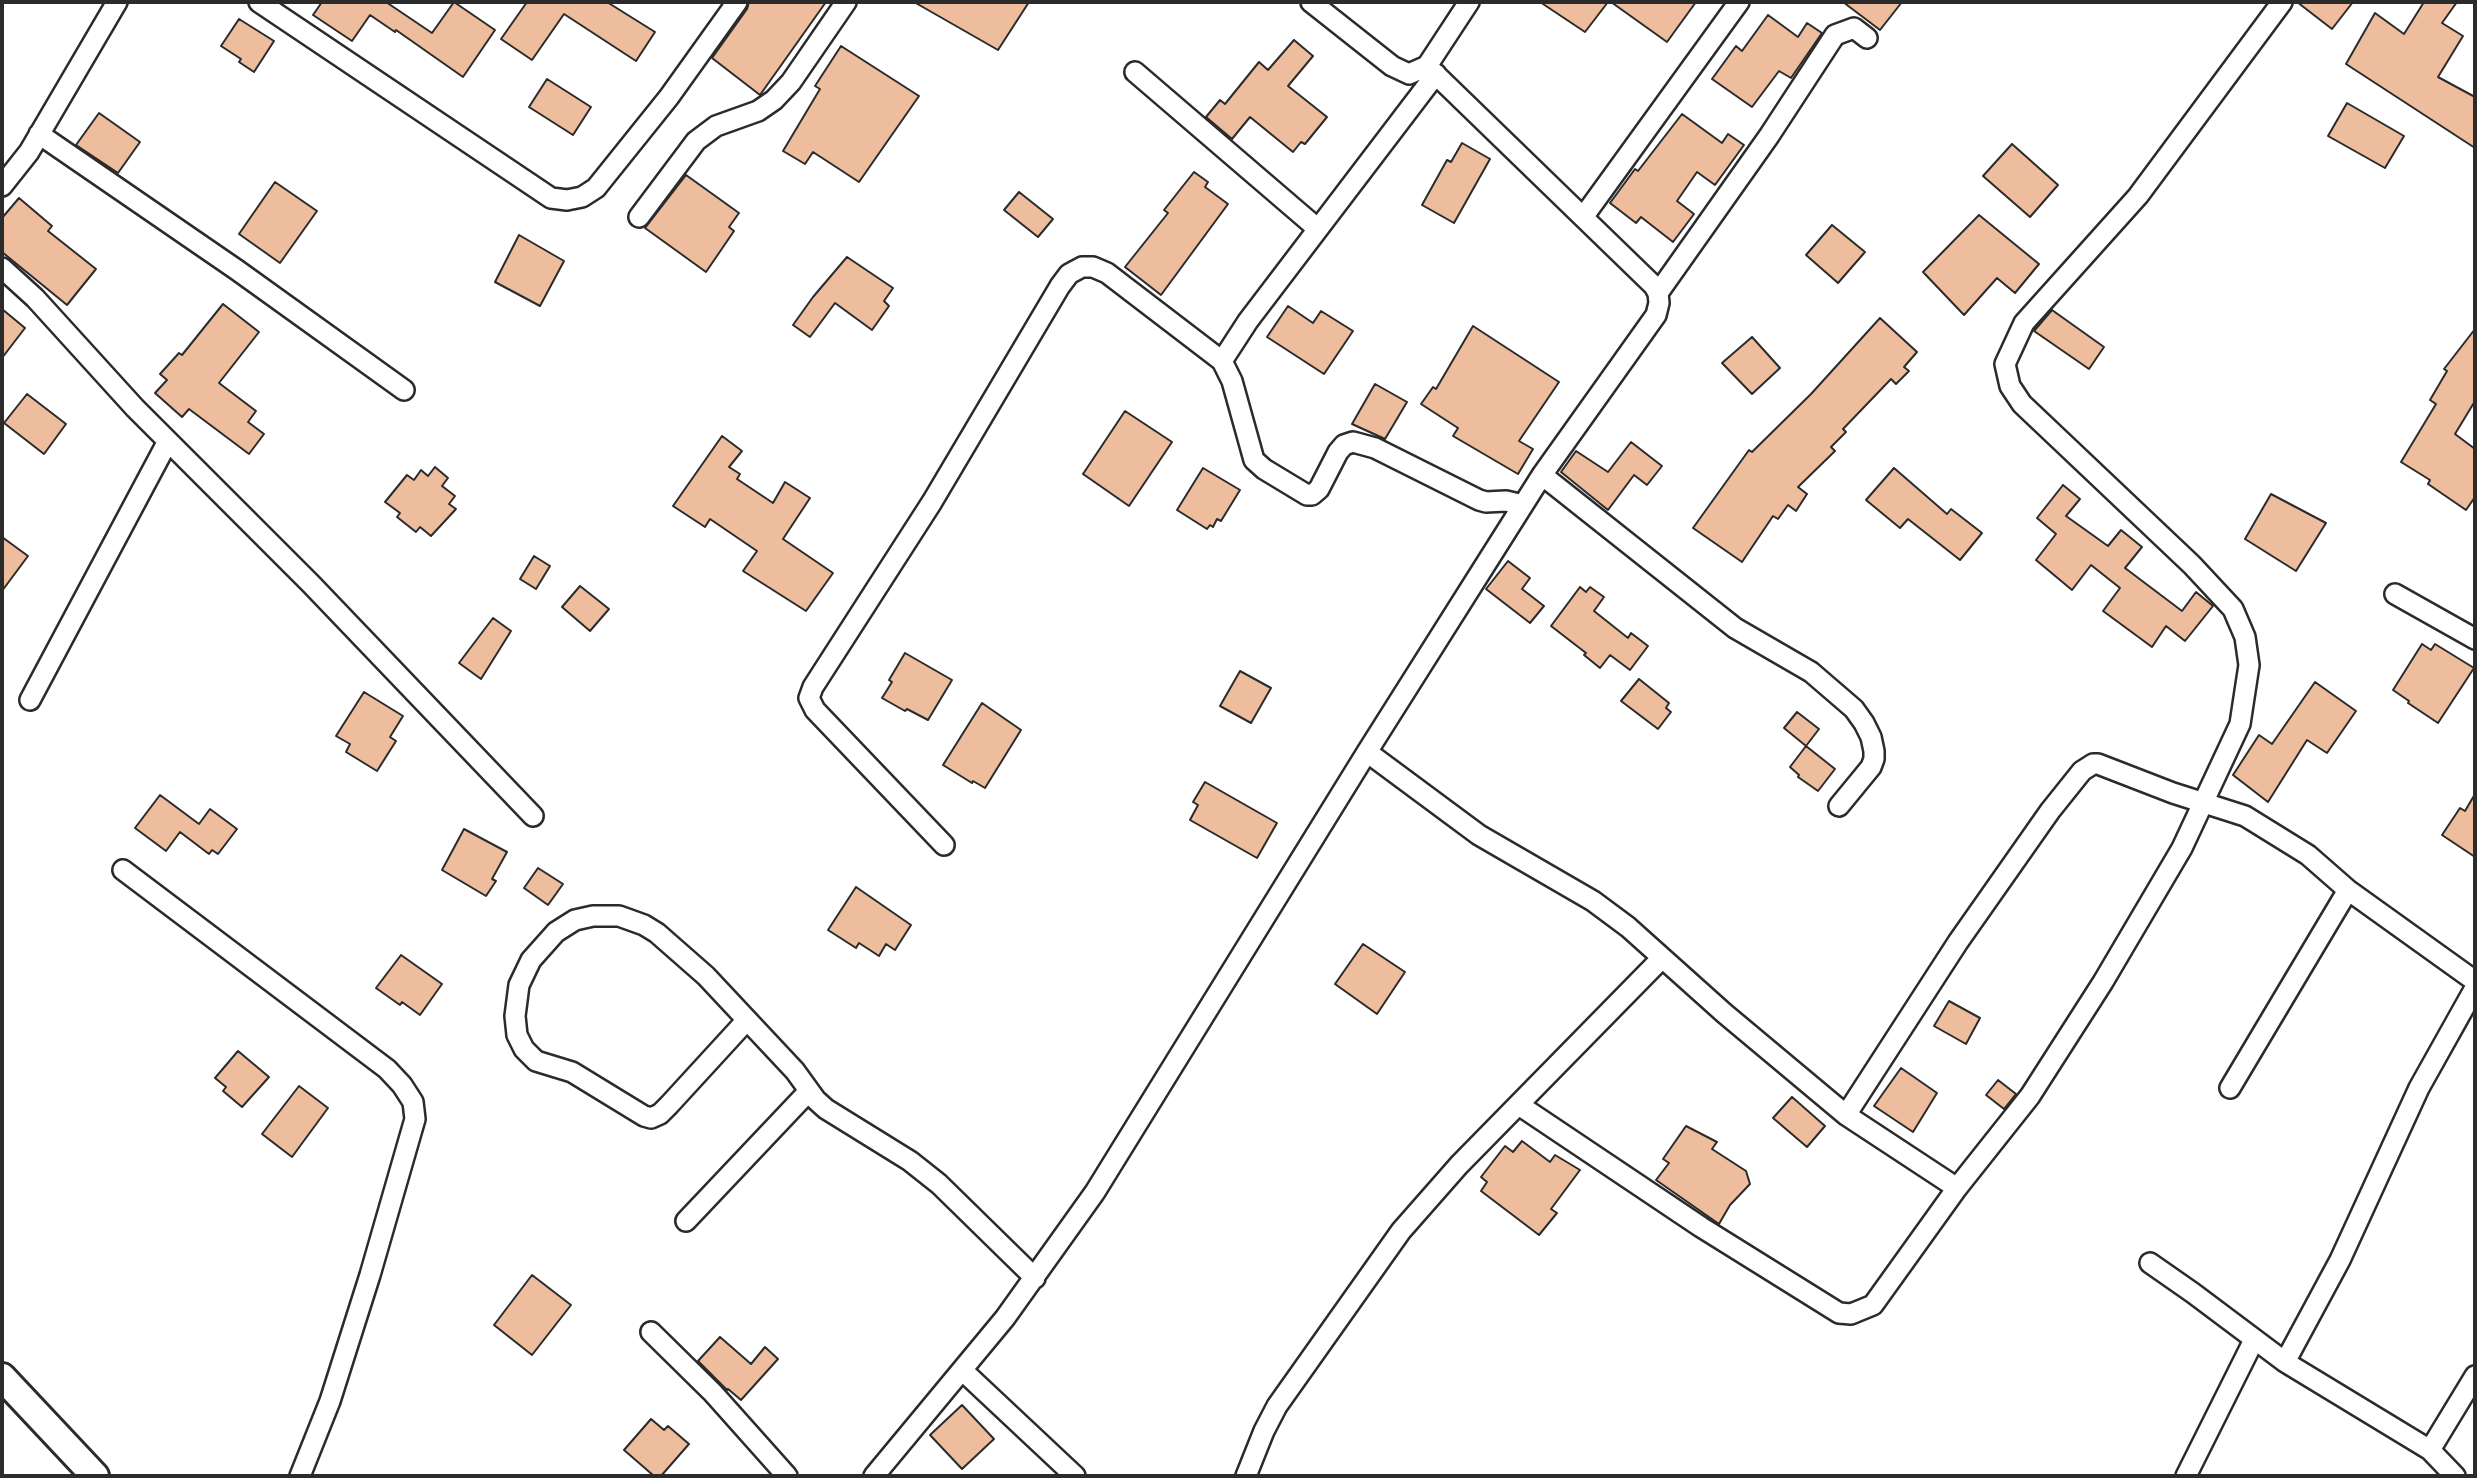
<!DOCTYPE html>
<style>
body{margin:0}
#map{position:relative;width:2477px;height:1478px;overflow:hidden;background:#fff;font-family:Mali,sans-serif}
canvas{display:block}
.frame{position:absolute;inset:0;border:4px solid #2b2b2b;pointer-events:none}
</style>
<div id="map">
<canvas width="2477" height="1478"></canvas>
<div class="frame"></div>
</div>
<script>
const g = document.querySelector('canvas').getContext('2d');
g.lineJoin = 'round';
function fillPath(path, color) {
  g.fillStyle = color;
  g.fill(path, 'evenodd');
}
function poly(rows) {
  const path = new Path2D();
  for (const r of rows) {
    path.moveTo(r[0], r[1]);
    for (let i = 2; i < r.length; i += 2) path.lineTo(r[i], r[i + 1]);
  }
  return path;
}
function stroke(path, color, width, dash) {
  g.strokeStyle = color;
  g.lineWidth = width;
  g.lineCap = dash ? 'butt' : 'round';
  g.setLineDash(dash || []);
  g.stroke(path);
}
const building = poly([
 [322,2,386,2,432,33,454,2,495,30,463,77,396,30,395,32,370,15,352,41,313,15,322,2],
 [527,2,607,2,655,32,636,61,564,14,532,60,501,39,527,2],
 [749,2,826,2,760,95,712,58,747,9,749,2],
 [914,2,1029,2,998,50,914,2],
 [1540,2,1608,2,1585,32,1540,2],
 [1611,2,1696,2,1667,42,1611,2],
 [1843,2,1902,2,1880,30,1843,2],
 [2297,2,2353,2,2332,29,2297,2],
 [2424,2,2457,2,2442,23,2463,36,2438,77,2475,97,2475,148,2346,64,2375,13,2404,34,2424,2],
 [1768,15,1798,37,1807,23,1822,33,1791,78,1779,71,1752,107,1712,79,1736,46,1742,51,1768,15],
 [239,19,274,41,254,72,239,62,241,59,221,46,239,19],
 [1294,40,1313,56,1288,86,1327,117,1305,144,1301,142,1293,152,1250,117,1232,139,1206,117,1220,100,1225,104,1259,62,1268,70,1294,40],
 [841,46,919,96,859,182,813,152,805,164,783,151,820,89,815,86,841,46],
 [547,79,591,107,573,135,529,107,547,79],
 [2347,103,2404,136,2385,168,2328,136,2347,103],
 [99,113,140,142,118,173,76,145,99,113],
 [1682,114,1722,143,1728,134,1744,145,1715,185,1697,172,1677,201,1694,214,1673,242,1641,217,1636,223,1610,203,1635,169,1638,171,1682,114],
 [1462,143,1490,159,1454,223,1422,205,1447,160,1451,162,1462,143],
 [2012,144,2058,185,2030,217,1983,176,2012,144],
 [1194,172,1208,182,1205,187,1228,204,1161,295,1125,267,1168,213,1164,210,1194,172],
 [686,175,739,213,729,227,734,231,706,272,645,228,686,175],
 [275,182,317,211,280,263,239,234,275,182],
 [1019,192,1053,219,1038,237,1004,210,1019,192],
 [19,198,52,226,48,231,96,269,67,305,2,252,2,218,19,198],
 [1979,215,2039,264,2015,293,1997,278,1964,315,1923,272,1979,215],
 [1832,225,1865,252,1838,283,1806,255,1832,225],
 [519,235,564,261,540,306,495,282,519,235],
 [847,257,893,288,884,301,889,306,872,330,835,303,810,337,793,325,813,297,847,257],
 [223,304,259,332,219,383,256,411,248,422,264,434,249,454,189,409,182,417,155,393,167,380,160,374,179,353,182,355,223,304],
 [1288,306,1313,323,1321,311,1353,331,1324,374,1267,337,1288,306],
 [2,309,25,328,2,358,2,309],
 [2052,310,2104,347,2089,369,2034,331,2052,310],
 [1880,318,1917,352,1904,367,1909,371,1896,384,1891,379,1843,429,1846,432,1831,447,1835,451,1798,487,1807,494,1796,511,1788,505,1778,519,1773,516,1742,562,1693,528,1749,450,1752,452,1811,394,1880,318],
 [1473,326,1559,382,1519,441,1533,449,1518,474,1453,436,1458,428,1421,404,1433,387,1436,389,1473,326],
 [2475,329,2475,401,2455,434,2475,449,2475,497,2466,510,2428,484,2430,480,2401,462,2436,404,2430,400,2447,371,2444,369,2475,329],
 [1752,337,1780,368,1752,394,1722,363,1752,337],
 [1375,384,1407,402,1385,439,1352,424,1375,384],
 [27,394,66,424,44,454,4,423,27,394],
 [1125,411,1172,442,1129,506,1083,474,1125,411],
 [722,436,742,451,729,467,740,474,737,479,773,503,785,482,810,498,783,539,833,573,806,611,743,571,757,551,710,519,705,527,673,506,722,436],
 [1631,442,1662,466,1647,485,1634,475,1608,510,1561,472,1576,451,1608,472,1631,442],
 [435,467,448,478,442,486,455,496,449,504,456,509,431,536,420,527,416,532,397,517,400,513,385,502,407,475,414,480,421,470,428,476,435,467],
 [1203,468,1240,490,1221,521,1217,519,1213,527,1210,525,1207,529,1177,510,1203,468],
 [1894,468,1947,514,1951,509,1982,533,1960,560,1908,519,1900,528,1866,500,1894,468],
 [2063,485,2080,499,2066,516,2108,546,2121,530,2142,547,2125,568,2182,611,2196,592,2213,606,2185,641,2166,626,2152,647,2103,611,2120,588,2091,565,2072,590,2036,560,2056,534,2037,518,2063,485],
 [2271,494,2326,523,2296,571,2245,539,2271,494],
 [2,537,28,556,2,591,2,537],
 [534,556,550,566,536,589,520,579,534,556],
 [1508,561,1530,578,1522,589,1544,606,1530,623,1486,589,1508,561],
 [580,586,609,609,590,631,562,607,580,586],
 [1580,587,1586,592,1590,587,1604,597,1594,611,1628,638,1631,633,1648,646,1630,670,1610,655,1600,668,1584,655,1586,653,1551,626,1580,587],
 [493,618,511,631,481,679,459,663,493,618],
 [2422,644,2431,650,2435,644,2474,668,2438,723,2408,703,2409,701,2393,690,2422,644],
 [905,653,952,680,928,720,907,709,905,711,882,698,892,682,889,680,905,653],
 [1240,671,1271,688,1251,723,1220,706,1240,671],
 [1639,679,1669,703,1666,708,1671,712,1658,729,1621,701,1639,679],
 [2315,682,2356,711,2327,753,2307,740,2268,802,2233,775,2259,735,2272,744,2315,682],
 [364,692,403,716,390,737,396,741,377,771,346,752,350,744,336,736,364,692],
 [982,703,1021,730,985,788,973,781,972,783,943,765,982,703],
 [1797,712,1819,729,1806,746,1784,728,1797,712],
 [1806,746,1835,769,1818,791,1798,777,1799,775,1790,767,1806,746],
 [1205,782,1277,823,1257,858,1190,820,1198,805,1193,802,1205,782],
 [2475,794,2475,857,2442,835,2460,808,2465,811,2475,794],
 [160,795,199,824,210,809,237,829,218,854,212,850,209,854,180,832,166,851,135,828,160,795],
 [464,829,507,852,492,879,496,881,486,896,442,870,464,829],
 [538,868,563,884,548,905,524,888,538,868],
 [856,887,911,925,895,950,886,944,879,956,859,943,856,948,828,930,856,887],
 [1363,944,1405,972,1377,1014,1335,984,1363,944],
 [401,955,442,984,420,1015,402,1002,400,1005,376,988,401,955],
 [1949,1001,1980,1018,1966,1044,1934,1026,1949,1001],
 [238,1051,269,1077,242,1107,223,1091,226,1087,215,1078,238,1051],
 [1901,1068,1937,1093,1913,1132,1874,1106,1901,1068],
 [1998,1080,2016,1094,2004,1109,1986,1095,1998,1080],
 [299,1086,328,1108,292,1157,262,1134,299,1086],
 [1792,1097,1825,1126,1807,1147,1773,1118,1792,1097],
 [1686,1126,1717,1142,1712,1149,1746,1171,1750,1184,1730,1205,1719,1224,1656,1180,1669,1163,1663,1159,1686,1126],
 [1522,1141,1550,1162,1555,1155,1580,1170,1551,1209,1557,1213,1539,1235,1481,1191,1487,1182,1481,1177,1505,1146,1513,1152,1522,1141],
 [532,1275,571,1305,532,1355,494,1325,532,1275],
 [720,1337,751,1364,765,1347,778,1359,741,1400,728,1389,727,1390,698,1361,720,1337],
 [962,1405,994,1439,962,1469,930,1435,962,1405],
 [651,1419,664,1430,668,1426,689,1444,661,1476,654,1476,624,1450,651,1419]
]);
fillPath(building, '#edbd9d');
stroke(building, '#2b2b2b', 2);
const street = poly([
 [259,2,551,198,567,200,582,197,596,188,669,97,737,2],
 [1311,2,1392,66,1409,74,1427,66,1469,2],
 [1135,72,1318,229],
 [39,134,237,270,404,390],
 [2,186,29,152,117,2],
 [1584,216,1739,2],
 [639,217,696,141,716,126,758,111,774,100,791,82,846,2],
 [2,268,35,298,135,408,311,584,533,816],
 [1658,293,1769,136,1835,35,1854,28,1867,38],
 [1222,361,1232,381,1254,460,1264,469,1307,495,1312,495,1319,489,1338,452,1344,445,1353,442,1375,448,1479,500,1486,502,1506,501,1523,505],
 [1542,475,1735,628,1811,672,1854,709,1864,723,1871,737,1874,751,1874,759,1871,767,1839,806],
 [2395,594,2475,639],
 [30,700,168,441],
 [1367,752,1479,835,1593,901,1628,927,1724,1013,1846,1115,1957,1188],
 [944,845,815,710,809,698,813,687,932,502,1060,286,1069,274,1082,267,1093,267,1107,273,1222,361,1248,321,1436,74],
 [123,870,387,1069,402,1085,413,1102,415,1119,370,1275,330,1401,300,1476],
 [746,1021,669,1105,660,1114,651,1118,644,1116,572,1072,536,1061,524,1049,517,1035,515,1016,519,985,531,960,556,932,575,920,593,916,619,916,644,925,657,933,706,976,795,1071,816,1100,826,1109,910,1161,939,1184,1035,1278],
 [2230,1088,2348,890],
 [1519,1105,1701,1227,1839,1313,1851,1314,1873,1305,1957,1188,2030,1096,2103,982,2182,848,2240,724,2249,665,2245,637,2233,609,2192,565,2022,404,2010,386,2005,364,2024,323,2138,196,2282,2],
 [1846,1115,1958,942,2050,811,2082,771,2093,764,2098,764,2173,793,2245,816,2308,855,2348,890,2475,981],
 [686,1221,809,1091],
 [2150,1263,2193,1293,2285,1362,2430,1450],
 [651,1332,713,1393,787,1476],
 [2285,1362,2340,1260,2419,1088,2475,988],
 [962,1370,1075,1476],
 [874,1476,1005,1318,1095,1192,1367,752,1542,475,1656,315,1659,303,1658,293,1654,286,1427,66],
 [1246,1476,1264,1431,1277,1406,1401,1231,1459,1165,1662,958],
 [2186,1476,2254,1340],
 [2455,1476,2430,1450,2475,1376]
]);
const secondary = poly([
 [2,1377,95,1476]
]);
stroke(street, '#2b2b2b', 24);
stroke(secondary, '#2b2b2b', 32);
stroke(street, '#fff', 19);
stroke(secondary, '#fff', 26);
</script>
